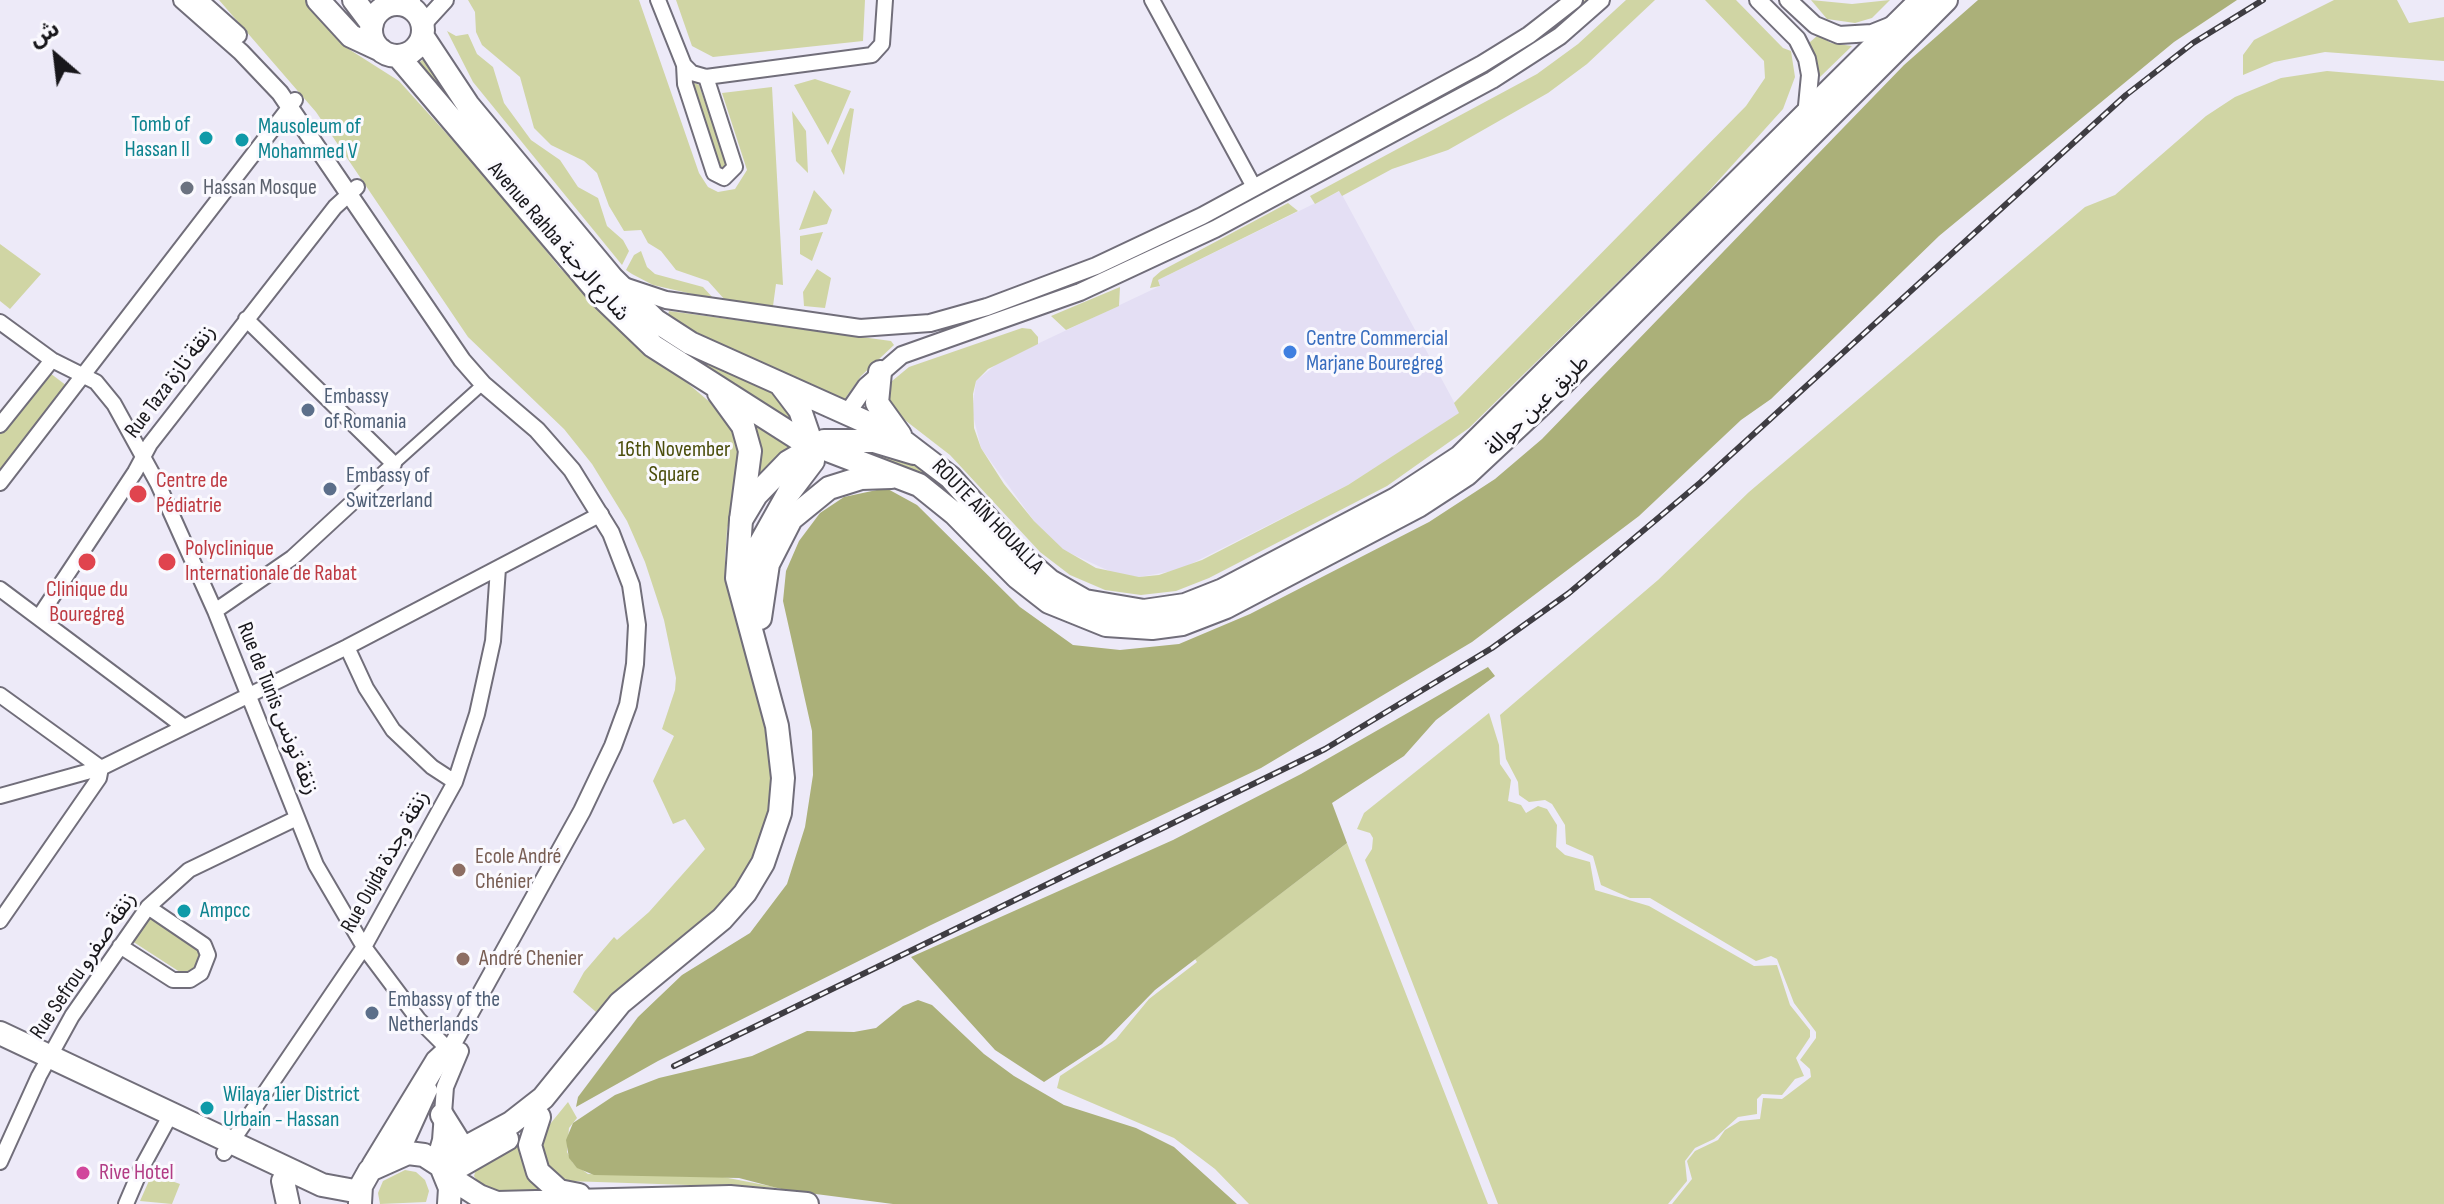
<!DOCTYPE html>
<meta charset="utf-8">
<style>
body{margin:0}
#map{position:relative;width:2444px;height:1204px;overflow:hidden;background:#edeaf8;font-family:"Sofia Sans Condensed","Noto Sans Arabic",sans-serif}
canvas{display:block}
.north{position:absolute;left:16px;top:16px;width:80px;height:80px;-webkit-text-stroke:6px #faf9fe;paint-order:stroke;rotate:332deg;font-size:22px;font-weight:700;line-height:32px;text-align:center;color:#18171b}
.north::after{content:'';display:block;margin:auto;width:28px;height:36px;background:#18171b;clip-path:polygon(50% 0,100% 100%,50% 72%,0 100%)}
</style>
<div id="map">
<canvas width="2444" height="1204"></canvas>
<div class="north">ش</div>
</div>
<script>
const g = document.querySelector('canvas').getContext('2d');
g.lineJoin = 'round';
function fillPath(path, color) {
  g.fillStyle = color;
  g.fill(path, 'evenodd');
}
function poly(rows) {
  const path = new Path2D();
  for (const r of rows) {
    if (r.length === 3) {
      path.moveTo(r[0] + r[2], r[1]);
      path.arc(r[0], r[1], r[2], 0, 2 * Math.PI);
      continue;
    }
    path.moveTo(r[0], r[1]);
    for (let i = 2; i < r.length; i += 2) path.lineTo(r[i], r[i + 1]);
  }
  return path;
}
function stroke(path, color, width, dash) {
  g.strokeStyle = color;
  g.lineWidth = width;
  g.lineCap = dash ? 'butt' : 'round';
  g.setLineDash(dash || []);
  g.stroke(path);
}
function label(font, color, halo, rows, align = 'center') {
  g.font = font + ' "Sofia Sans Condensed","Noto Sans Arabic",sans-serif';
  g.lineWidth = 6;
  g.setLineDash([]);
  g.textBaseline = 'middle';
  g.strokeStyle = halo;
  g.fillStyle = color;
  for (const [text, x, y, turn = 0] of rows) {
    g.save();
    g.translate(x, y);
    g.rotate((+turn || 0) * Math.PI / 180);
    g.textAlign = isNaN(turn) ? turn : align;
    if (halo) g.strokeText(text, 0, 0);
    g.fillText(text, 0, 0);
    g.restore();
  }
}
fillPath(poly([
 [1340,191,1460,413,1348,485,1179,570,1139,577,1116,574,1063,550,1034,521,981,448,972,411,976,381,999,362,1160,286,1158,280]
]), '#e4dff4');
fillPath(poly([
 [219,0,305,0,347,48,399,81,493,185,559,267,598,307,725,415,741,441,741,482,727,529,725,560,773,753,772,806,757,857,727,901,635,976,596,1012,573,992,584,972,614,937,617,940,649,912,705,849,685,819,673,824,653,781,674,736,662,729,675,690,676,678,664,620,645,562,627,521,592,464,564,429,468,337,316,112],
 [468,0,639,0,699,173,708,187,718,192,735,189,747,170,722,93,772,87,783,285,776,284,773,306,725,300,708,281,676,270,661,251,648,243,641,230,624,231,609,206,597,173,584,161,551,145,534,128,520,77,482,45,476,32,475,12],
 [676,0,865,0,863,41,713,57,692,46],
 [1585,0,1591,0,1547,37,1481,78,1230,213,1097,277,1024,306,956,328,937,330,1096,274,1173,238,1525,47],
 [1626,0,1655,0,1587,64,1548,93,1448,150,1392,169,1342,196,1339,191,1315,204,1310,196,1537,74,1578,44],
 [1705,0,1736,0,1783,48,1791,51,1795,77,1783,109,1699,202,1469,428,1387,486,1209,578,1176,591,1141,595,1105,590,1070,575,1040,552,950,455,888,407,886,386,909,367,1022,328,1031,329,1038,337,1038,344,988,369,976,381,973,394,974,428,981,448,1004,484,1034,521,1063,549,1096,568,1139,577,1159,575,1202,560,1348,485,1459,413,1454,403,1746,106,1765,78,1764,61],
 [1811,0,1852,4,1890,0,1872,18,1855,23,1827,19],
 [2334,0,2397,0,2409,23,2444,17,2444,61,2325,52,2274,62,2243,75,2243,55,2254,40],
 [447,31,456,36,468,34,477,54,493,67,504,103,531,140,560,160,578,187,598,198,607,226,623,240,629,251,622,265,473,82],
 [1818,35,1831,43,1852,46,1820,77,1809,43],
 [424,59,460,109,616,295,672,338,775,392,788,406,799,429,701,369,622,307,418,63],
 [2327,71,2444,81,2444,1204,1672,1204,1692,1179,1687,1161,1695,1151,1718,1140,1725,1130,1740,1121,1760,1119,1763,1098,1782,1099,1811,1077,1810,1069,1800,1060,1816,1038,1816,1032,1794,1003,1777,959,1771,956,1756,961,1650,898,1630,898,1601,885,1593,856,1566,844,1565,825,1552,804,1545,800,1529,802,1519,795,1518,782,1506,759,1500,715,1658,580,1749,492,2085,207,2115,195,2206,116,2235,97,2281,78],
 [815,79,851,91,828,145,794,85],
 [692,82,699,85,728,168,720,171,691,88],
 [850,108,854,109,844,175,831,151],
 [792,111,806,131,808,173,796,161],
 [814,190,832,210,827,224,799,230],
 [1288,203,1298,211,1158,280,1160,286,1150,288,1153,278,1161,271],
 [823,232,812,261,800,254,800,236],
 [0,244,41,274,10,309,0,301],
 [641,251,647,267,655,274,703,287,714,299,653,285,632,274,626,270,634,255],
 [817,269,831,278,825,308,804,306,803,292],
 [1120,287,1119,306,1066,330,1051,316],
 [669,311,891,341,894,345,861,376,844,400,695,333,668,315],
 [46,370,67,386,0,476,0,432],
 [744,415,798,443,752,493],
 [860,448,913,463,957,499,859,454],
 [1489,713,1499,745,1500,764,1511,780,1508,801,1521,805,1526,813,1538,806,1547,809,1557,825,1556,847,1565,855,1590,862,1595,890,1649,906,1754,966,1777,965,1790,1005,1810,1030,1810,1037,1796,1058,1804,1076,1795,1079,1782,1095,1762,1094,1757,1099,1757,1114,1738,1117,1714,1139,1695,1148,1685,1161,1687,1181,1668,1204,1498,1204,1365,860,1372,849,1373,838,1370,833,1357,829,1364,813],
 [1347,843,1488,1204,1249,1204,1215,1169,1174,1138,1057,1088,1060,1076,1116,1039,1149,999,1197,962,1195,959],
 [149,917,201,947,203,956,195,973,183,974,132,941],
 [568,1102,577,1118,569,1128,567,1152,573,1163,588,1174,723,1177,780,1188,567,1181,548,1167,542,1144,546,1129],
 [525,1136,545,1192,508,1196,481,1186,474,1176,476,1169],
 [405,1170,416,1172,425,1180,429,1191,426,1202,380,1204,378,1193,383,1181],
 [152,1174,180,1184,172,1204,140,1201]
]), '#d0d5a4');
fillPath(poly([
 [1978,0,2237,0,2174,42,1939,236,1771,399,1741,420,1639,516,1472,642,1261,768,931,925,658,1061,576,1107,578,1097,638,1017,682,975,750,933,787,884,805,827,813,775,812,731,783,601,786,571,799,541,820,513,844,497,886,488,917,505,1020,607,1073,645,1120,650,1179,644,1250,614,1429,522,1495,479,1542,439,1904,65],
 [1488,667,1495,676,1436,720,1404,756,1332,803,1347,843,1155,990,1102,1044,1044,1082,995,1050,911,957,1173,840,1301,774],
 [918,1000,932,1005,984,1054,1014,1076,1064,1105,1136,1128,1174,1147,1237,1204,893,1204,785,1190,739,1178,594,1175,577,1168,569,1158,566,1140,573,1123,615,1095,659,1078,752,1056,807,1031,854,1032,876,1028,903,1006]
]), '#abb079');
const pedestrian = poly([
 [394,464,483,384]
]);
const minor = poly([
 [658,0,684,65,692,73,706,77,872,55,882,44,885,0],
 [1152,0,1254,187],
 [684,65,685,84,714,173,724,178,735,167,706,77],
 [0,322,52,360,96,382,114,404,158,484,215,611,316,865,364,947,418,1019,449,1050],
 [0,425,52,360],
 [0,483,295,100],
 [0,589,183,726],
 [215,611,292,558,394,464,246,319],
 [39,617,135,472,150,444,335,207,357,187],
 [347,647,366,688,393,730,432,767,455,782],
 [0,695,101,768,99,778,0,921],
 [0,796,101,768,347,647,601,514],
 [120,946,173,980,190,980,201,973,208,955,204,945,148,907],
 [224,1153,364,947,455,782,477,714,493,641,498,568],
 [0,1162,39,1076,72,1016,148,907,189,870,297,818],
 [126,1204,141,1169,171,1114]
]);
const tertiary = poly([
 [182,0,241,52,280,93,462,360,483,384,537,430,572,470,611,533,631,585,637,625,635,664,628,705,613,746,582,811,445,1058],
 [199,0,238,35],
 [1758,0,1797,39,1807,59,1810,75,1806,116],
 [1788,0,1815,25,1839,35,1872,33,1892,25],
 [403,4,412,0],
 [423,24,445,0],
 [627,287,666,300,860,328,930,323,987,307,1096,266,1202,216,1482,64,1529,35,1574,0],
 [848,412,866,386,902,355,1080,292,1215,229,1492,80,1560,36,1601,0],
 [400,1154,429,1090],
 [435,1161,441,1140,445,1087,460,1051]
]);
const primary = poly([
 [758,610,753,580,760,544,788,494,813,461],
 [0,1033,322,1185,360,1192],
 [442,1115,462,1147],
 [539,1117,530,1145,538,1172,559,1191,579,1195],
 [437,1163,511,1123,543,1098,620,1003,722,919,745,893,763,863,780,813,783,778,777,726,737,578,741,520,756,495,788,462,824,441,874,441,914,453],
 [373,1166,437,1061,449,1050],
 [446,1174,507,1139],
 [446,1175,479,1196,497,1203,730,1197,807,1204],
 [283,1181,288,1204],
 [360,1203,361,1186,370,1170,408,1153,424,1155,441,1166,450,1188,449,1204]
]);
const trunk = poly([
 [318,0,351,36,381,50],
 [354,0,372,24],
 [397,30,26],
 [423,37,468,105,612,278,656,321,690,343,895,435,950,477,1019,554,1050,581,1085,601,1144,611,1185,605,1223,590,1396,499,1460,457,1921,0],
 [398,56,603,298,653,346,799,439,919,485,955,514,1017,577,1049,602,1106,625,1152,628,1182,624,1226,607,1418,506,1467,474,1543,403,1946,0],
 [880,372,877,403,900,435],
 [781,385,800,410,812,445,802,474],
 [719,393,743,426,750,451,741,520],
 [760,618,768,564,791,519,829,488,861,478,891,477]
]);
stroke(pedestrian, '#716e7a', 14);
stroke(minor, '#716e7a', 18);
stroke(tertiary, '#716e7a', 20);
stroke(primary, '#716e7a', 26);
stroke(trunk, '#716e7a', 26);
stroke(pedestrian, '#fff', 10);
stroke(minor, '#fff', 14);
stroke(tertiary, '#fff', 16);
stroke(primary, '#fff', 22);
stroke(trunk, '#fff', 22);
const rail = poly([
 [674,1066,1325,749,1492,648,1569,593,1701,482,2126,95,2193,43,2263,0]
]);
stroke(rail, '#3f3d43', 6);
stroke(rail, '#faf9fe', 3, [9]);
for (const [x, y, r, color] of [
 [206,138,8,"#0f9aa8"],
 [242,140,8,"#0f9aa8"],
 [187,188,8,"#6b7280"],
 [1290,352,8,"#3f7fe0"],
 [308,410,8,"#5c6f8a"],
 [330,489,8,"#5c6f8a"],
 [138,494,10,"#e0444e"],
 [87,562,10,"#e0444e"],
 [167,562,10,"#e0444e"],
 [459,870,8,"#8d6e63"],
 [184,911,8,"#0f9aa8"],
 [463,959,8,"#8d6e63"],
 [372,1013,8,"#5c6f8a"],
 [207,1108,8,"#0f9aa8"],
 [83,1173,8,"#d1479c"]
]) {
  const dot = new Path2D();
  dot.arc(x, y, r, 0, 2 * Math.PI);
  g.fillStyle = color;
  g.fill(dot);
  stroke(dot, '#faf9fe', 3);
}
label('22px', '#0d838f', '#faf9fe', [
 ["Tomb of",190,125,"right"],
 ["Hassan II",190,150,"right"],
 ["Mausoleum of",258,127],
 ["Mohammed V",258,152],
 ["Ampcc",200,911],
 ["Wilaya 1ier District",223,1095],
 ["Urbain - Hassan",223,1120]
], 'left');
label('22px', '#5b616d', '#faf9fe', [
 ["Hassan Mosque",203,188]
], 'left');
label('22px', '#18171b', '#faf9fe', [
 ["Avenue Rahba شارع الرحبة",558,242,49],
 ["Rue Taza زنقة تازة",171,382,-53],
 ["طريق عين حوالة",1538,406,-44],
 ["ROUTE AÏN HOUALLA",987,517,46],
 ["Rue de Tunis زنقة تونس",277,709,68],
 ["Rue Oujda زنقة وجدة",386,862,-61],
 ["Rue Sefrou زنقة صفرو",84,966,-56]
]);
label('22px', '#366cbe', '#faf9fe', [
 ["Centre Commercial",1306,339],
 ["Marjane Bouregreg",1306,364]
], 'left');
label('22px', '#4e5e75', '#faf9fe', [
 ["Embassy",324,397],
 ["of Romania",324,422],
 ["Embassy of",346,476],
 ["Switzerland",346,501],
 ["Embassy of the",388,1000],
 ["Netherlands",388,1025]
], 'left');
label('22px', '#4b4e0c', '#faf9fe', [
 ["16th November",674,450],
 ["Square",674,475]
]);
label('22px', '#be3a42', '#faf9fe', [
 ["Centre de",156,481],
 ["Pédiatrie",156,506],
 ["Polyclinique",185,549],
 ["Internationale de Rabat",185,574],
 ["Clinique du",87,590,"center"],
 ["Bouregreg",87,615,"center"]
], 'left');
label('22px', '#785e54', '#faf9fe', [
 ["Ecole André",475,857],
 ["Chénier",475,882],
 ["André Chenier",479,959]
], 'left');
label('22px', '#b23c85', '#faf9fe', [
 ["Rive Hotel",99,1173]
], 'left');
</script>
